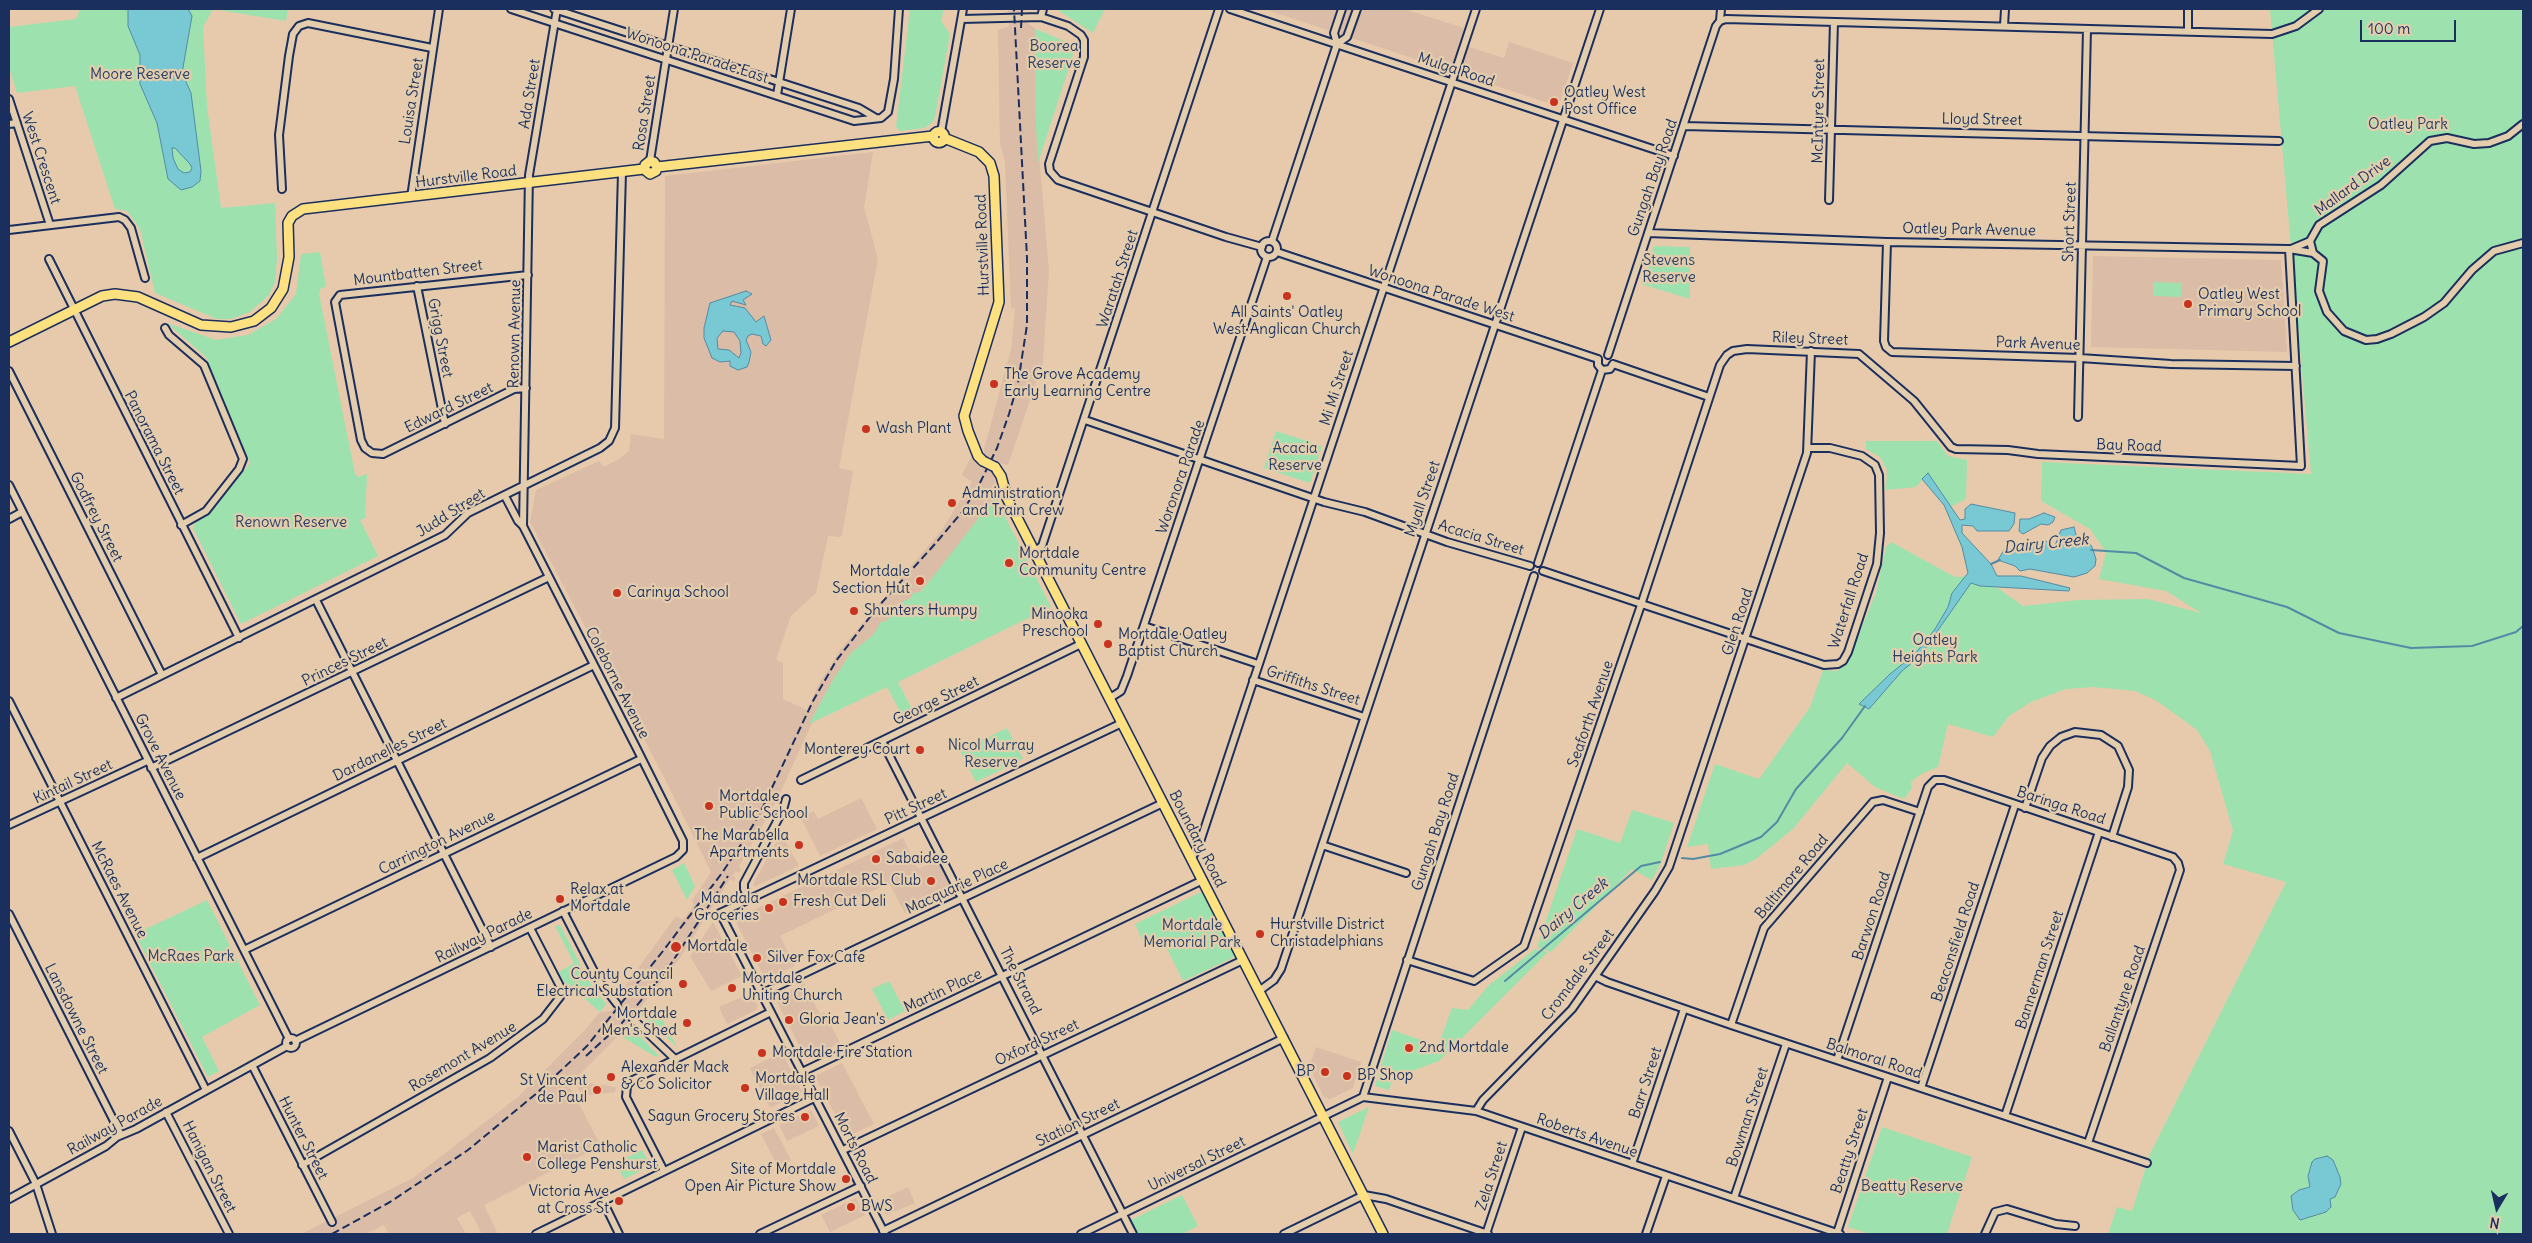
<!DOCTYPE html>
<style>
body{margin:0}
#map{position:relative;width:2532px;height:1243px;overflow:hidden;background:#e7caac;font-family:Delius,sans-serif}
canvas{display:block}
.frame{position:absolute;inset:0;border:10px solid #1b2f5e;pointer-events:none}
.north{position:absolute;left:2472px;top:1183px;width:50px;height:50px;-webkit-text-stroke:4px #e4cdad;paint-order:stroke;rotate:189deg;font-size:14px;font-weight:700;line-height:20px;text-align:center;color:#1b2f5e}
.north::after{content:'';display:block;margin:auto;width:18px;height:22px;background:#1b2f5e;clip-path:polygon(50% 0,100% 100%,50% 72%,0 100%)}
.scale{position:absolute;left:2360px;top:20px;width:96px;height:22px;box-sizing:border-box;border:2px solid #1b2f5e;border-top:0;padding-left:6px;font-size:15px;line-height:18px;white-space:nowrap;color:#1b2f5e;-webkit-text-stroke:4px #e4cdad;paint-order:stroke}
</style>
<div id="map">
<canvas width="2532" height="1243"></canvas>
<div class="frame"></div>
<div class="north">N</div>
<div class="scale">100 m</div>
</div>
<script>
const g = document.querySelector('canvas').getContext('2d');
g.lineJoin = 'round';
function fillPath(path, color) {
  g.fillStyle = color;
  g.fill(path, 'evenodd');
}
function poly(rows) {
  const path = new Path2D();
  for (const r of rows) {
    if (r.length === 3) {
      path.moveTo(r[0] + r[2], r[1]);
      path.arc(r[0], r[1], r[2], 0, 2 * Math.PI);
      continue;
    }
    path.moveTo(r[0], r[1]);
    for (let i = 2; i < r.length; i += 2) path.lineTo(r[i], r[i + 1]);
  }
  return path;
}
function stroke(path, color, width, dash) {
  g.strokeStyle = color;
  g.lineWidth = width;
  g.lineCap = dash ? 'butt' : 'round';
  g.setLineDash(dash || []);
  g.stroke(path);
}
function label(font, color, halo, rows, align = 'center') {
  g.font = font + ' Delius,sans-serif';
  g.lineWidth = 4.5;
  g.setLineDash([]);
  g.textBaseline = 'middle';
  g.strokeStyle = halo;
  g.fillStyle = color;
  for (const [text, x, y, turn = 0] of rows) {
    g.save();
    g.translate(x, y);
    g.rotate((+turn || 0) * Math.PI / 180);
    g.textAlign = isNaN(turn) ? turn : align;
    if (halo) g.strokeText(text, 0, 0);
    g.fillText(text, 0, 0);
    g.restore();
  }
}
fillPath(poly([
 [1008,9,1026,9,1024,11,1025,21,1036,29,1035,107,1049,271,1043,362,1008,465,999,463,994,470,996,475,995,497,944,565,857,660,811,725,776,802,739,866,741,870,739,873,736,871,732,876,736,878,734,881,730,879,678,961,658,986,612,1042,569,1085,601,1146,484,1205,498,1234,482,1234,470,1211,457,1218,466,1234,389,1234,384,1225,366,1234,301,1234,413,1178,519,1096,585,1030,600,1012,611,1011,623,997,623,989,676,916,683,920,694,905,692,901,711,872,664,777,530,522,536,490,599,461,604,467,619,459,629,451,631,434,664,439,665,176,873,152,864,207,878,259,839,468,853,471,842,535,840,537,828,536,816,593,791,616,776,660,783,663,783,699,807,710,818,686,840,650,941,531,972,482,962,475,973,453,981,463,984,455,984,449,1011,350,1015,309,1011,308,1005,162,1000,144,998,30,1009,26],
 [1264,9,1404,9,1464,28,1459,44,1504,58,1509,42,1573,63,1558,108,1551,104],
 [2093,256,2281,260,2287,352,2091,347],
 [861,798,877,829,820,856,801,818,814,811,818,819],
 [781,833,799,866,754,887,753,884],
 [903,838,918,869,937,860,952,890,905,913,889,883,780,936,795,966,765,979,736,922,737,918],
 [713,922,742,976,711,991,690,956],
 [804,983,820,1014,824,1012,840,1043,806,1059,776,1000,777,997],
 [751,993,758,1006,756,1010,727,1024,719,1007],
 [1316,1047,1361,1062,1353,1088,1330,1099,1324,1097,1309,1067],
 [782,1052,802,1092,770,1108,750,1068],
 [842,1063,874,1124,847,1137,815,1076],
 [582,1082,616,1087,615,1092,582,1096,577,1087],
 [811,1110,819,1126,787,1141,779,1125],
 [774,1128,791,1160,778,1167,761,1134],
 [908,1187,915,1203,886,1215,879,1201],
 [856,1198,865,1215,830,1232,821,1215]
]), '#dbbca6');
fillPath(poly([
 [80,9,288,9,286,21,213,9,203,27,207,106,221,208,275,203,277,258,275,282,269,295,250,312,231,319,217,319,155,293,140,229,127,211,115,209,75,86,17,93,9,68,9,27,76,19],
 [910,9,944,9,941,21,950,34,935,117,932,123,924,128,900,131,896,127],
 [1056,9,1105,9,1093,33],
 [2270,9,2523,9,2523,1234,2108,1234,2117,1207,2132,1211,2150,1154,2286,882,2223,864,2233,831,2210,751,2197,730,2157,701,2135,691,2093,687,2066,689,2031,702,2009,716,1993,737,1948,724,1938,767,1921,774,1911,782,1912,788,1904,799,1875,787,1847,763,1793,829,1756,859,1744,865,1711,869,1708,844,1687,847,1715,764,1759,779,1810,707,1823,670,1837,671,1847,663,1876,593,1886,547,1891,542,1955,577,1981,576,2023,606,2078,600,2148,599,2201,613,2166,591,2099,579,2106,552,2090,529,2041,501,2042,462,2311,474],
 [1036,29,1076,46,1038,163,1035,107],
 [1654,246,1690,247,1690,299,1641,284],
 [320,252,326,287,321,288,319,294,355,474,359,477,367,474,365,518,360,520,378,556,241,624,193,528,195,523,212,511,250,463,206,357,167,323,216,340,248,335,276,319,296,294,301,254],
 [2153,282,2182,283,2181,297,2153,296],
 [1276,431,1322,446,1310,483,1264,468],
 [1866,441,1937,441,1948,456,1967,460,1966,499,1950,507,1928,474,1916,487,1886,490,1887,470,1880,457,1866,449],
 [995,497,1051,607,898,682,914,713,904,719,887,687,809,724,834,678,851,653,873,635,881,622,886,621,905,600,910,599,913,593,920,592,928,583],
 [1007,728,1023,759,976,782,960,751],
 [1632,810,1674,823,1660,865,1652,880,1632,869,1551,952,1537,947,1577,829,1620,843],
 [684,863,695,886,687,900,672,870],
 [1203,891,1237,956,1183,981,1162,939,1145,946,1135,924],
 [207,900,260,1005,202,1037,219,1071,208,1077,135,934],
 [560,925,589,981,606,1004,600,1012,582,996,580,987,572,997,559,972,574,963,555,926],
 [1535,949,1548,952,1439,1061,1393,1078,1389,1090,1375,1086,1392,1030,1438,1046,1452,1008,1468,1010,1489,985],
 [889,981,905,1011,888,1020,872,989],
 [645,1005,655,1017,660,1015,677,1047,637,1012],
 [625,1024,630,1026,659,1056,656,1057,624,1038,619,1033],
 [1369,1107,1353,1154,1338,1122],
 [1882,1127,1972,1157,1947,1234,1870,1234,1848,1227],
 [642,1150,651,1166,624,1179,616,1163],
 [1182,1195,1198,1226,1182,1234,1136,1234,1129,1221]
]), '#9de2ae');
const water = poly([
 [128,9,188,9,192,16,182,73,191,93,201,171,200,181,192,187,181,190,168,179,157,123,140,84,140,55,128,26,128,9],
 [172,148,175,148,190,164,192,168,190,172,184,173,178,169,173,158,172,148],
 [746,291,752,294,743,300,746,305,732,301,730,305,745,308,756,322,764,316,771,340,766,346,763,344,761,336,752,334,748,336,746,340,751,352,749,362,747,367,738,370,730,366,730,361,720,362,712,358,704,338,704,328,710,303,746,291],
 [723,331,734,332,740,341,741,353,739,358,729,350,718,349,717,338,723,331],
 [1928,473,1960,520,1965,519,1965,509,1971,504,2015,513,2014,524,2009,531,1977,531,1973,526,1962,525,1962,533,1991,564,1997,576,2021,576,2070,588,2069,591,1980,586,1971,583,1920,656,1902,671,1869,709,1859,704,1890,674,1915,654,1935,629,1948,607,1952,593,1968,573,1962,547,1944,505,1922,479,1928,473],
 [2044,513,2055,517,2053,522,2048,525,2041,524,2023,534,2019,531,2020,519,2029,519,2044,513],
 [2074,527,2076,535,2086,538,2092,547,2096,559,2095,566,2087,573,2074,577,2030,569,2020,571,2015,566,1998,560,2004,550,2033,545,2041,541,2046,541,2050,546,2054,548,2061,530,2074,527],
 [2327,1156,2333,1160,2340,1177,2341,1184,2335,1197,2330,1199,2331,1207,2326,1212,2300,1220,2293,1210,2291,1196,2299,1190,2310,1187,2308,1176,2312,1162,2315,1159,2327,1156]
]);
fillPath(water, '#79c9d5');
stroke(water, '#538ba5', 1);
stroke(poly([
 [2091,550,2136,553,2184,578,2287,607,2339,633,2411,648,2472,646,2516,632,2523,626],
 [1991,564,2000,560],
 [1682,858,1693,859,1720,854,1761,837,1777,822,1796,789,1842,738,1865,706],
 [1505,981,1641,866,1660,862]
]), '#538ba5', 2);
stroke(poly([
 [617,1004,632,1018]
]), '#beab9c', 6, [6, 3]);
const minor = poly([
 [511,9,854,121,881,118,888,112,894,79,899,9],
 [554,9,859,108,876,118],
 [1230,9,1674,156],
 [1041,17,1043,9],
 [962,19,1041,17,1068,26,1081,35,1084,40,1084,57,1049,164,1050,171,1058,180,1226,237,1262,247],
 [1720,21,1726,19,2272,34,2296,26,2319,9],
 [2004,26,2005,9],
 [2188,31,2188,9],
 [1337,44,1334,33,1342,9],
 [777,95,791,9],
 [9,99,50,225],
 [9,124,17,123],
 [2523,124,2508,136,2489,143,2474,144,2447,138,2430,141,2381,185,2319,225,2310,241,2313,253,2323,261,2319,291,2327,312,2344,331,2366,340,2377,339,2391,334,2424,317,2444,303,2472,270,2494,251,2523,243],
 [1684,126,2279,141],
 [941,132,963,9],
 [650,161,674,9],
 [282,189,279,135,289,56,293,34,299,26,308,23,432,48],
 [411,197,439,9],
 [1829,200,1834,22],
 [9,230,119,217,125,220,131,228,145,278],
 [1648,233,1887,242,2289,249,2313,253],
 [1272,241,1337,44,1347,37,1357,9],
 [1269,249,8],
 [1887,242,1884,341,1886,347,1892,352,2080,358,2171,364,2296,366],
 [2291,249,2310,241],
 [1277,252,1598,359],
 [49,259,239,638],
 [417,286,445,424],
 [165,328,169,335,204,365,243,459,239,469,206,511,181,525],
 [1608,355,1716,26,1720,21,1721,9],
 [1598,359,1598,365,1602,370,1610,369,1613,364],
 [1613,364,1709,397],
 [9,371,162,675],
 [526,388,514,389,383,454,372,453,365,448,361,440,335,302,340,295,528,275],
 [2078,417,2087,29],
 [1085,420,1324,502,1365,512,1447,542,1530,566],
 [9,485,289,1039],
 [9,519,22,512],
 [523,526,529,175,557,9],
 [1034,552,1042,546,1219,9],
 [1538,563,1602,370],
 [1543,571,1824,665,1838,664,1843,661,1848,652,1877,564,1880,533,1879,475,1875,465,1862,456,1830,448,1808,448],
 [316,600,491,947],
 [1144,626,1258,664],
 [1253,680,1364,717],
 [116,698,445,535,468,513,600,448,609,441,615,428,622,172],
 [1110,698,1121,691,1127,676,1267,257],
 [9,701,206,1090],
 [882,741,1133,1234],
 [151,768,549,577],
 [801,780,1081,644],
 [2025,808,2042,758,2050,746,2061,737,2075,732,2101,735,2118,746,2129,770,2128,787,2112,837],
 [9,825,147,761],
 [1322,845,1406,873],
 [197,858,594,665],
 [1191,859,1198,848,1476,9],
 [749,899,744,889,744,883,783,810,786,799],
 [563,911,599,981,617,1004],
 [9,914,121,1135],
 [244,950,641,759],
 [1407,960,1474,981,1524,946,1641,605,1720,365,1727,355,1733,351,1747,349,1859,354,1914,401,1951,447,1956,449,2008,450,2038,454,2301,466,2289,249],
 [1595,976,1607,982,1731,1025,2147,1163],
 [1259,991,1274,980,1281,969,1600,9],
 [761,994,1163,803],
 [632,1018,676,1060],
 [1731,1025,1764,928,1873,802,1883,800,1920,812],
 [291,1043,5],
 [295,1041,676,857,683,850,683,841,637,749,523,526,518,521,505,496],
 [1837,1060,1928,787,1935,780,1944,780,2173,857,2178,863,2180,870,2088,1143],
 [252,1065,332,1222],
 [802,1072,1203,880],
 [1921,1088,2015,805],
 [1363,1097,1534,576],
 [1476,1111,1483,1100,1572,1009,1655,891,1669,867,1807,453,1811,351],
 [166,1112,229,1234],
 [2005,1116,2099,832],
 [9,1131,36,1184,52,1234],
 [843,1150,1243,960],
 [1632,1164,1684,1009],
 [302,1165,490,1058,543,1019,560,997,562,990,530,928],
 [664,1171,626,1097,627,1086,631,1081,771,1012],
 [1734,1198,1786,1044],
 [9,1199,106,1146,117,1137,136,1129,287,1046],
 [603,1201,619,1234],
 [883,1231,1284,1038],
 [1837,1233,1888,1077],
 [536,1234,816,1097],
 [760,1234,861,1186],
 [885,1234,720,913,1122,723],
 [1081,1234,1363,1097,1476,1111,1840,1234],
 [1284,1234,1364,1195,1386,1199,1488,1234],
 [1486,1234,1522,1127],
 [1646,1234,1666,1176],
 [1985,1234,1995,1212,2007,1209,2056,1224,2075,1226]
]);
const major = poly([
 [939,137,5.5],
 [944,138,979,152,990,163,994,176,999,302,964,416,968,431,978,456,983,461],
 [657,167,933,136],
 [644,169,645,165,650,161,654,162,657,167],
 [644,169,650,174,656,171,657,167],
 [9,342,102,296,115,294,138,297,201,325,231,327,254,321,271,308,283,289,289,257,288,223,292,216,303,209,644,169],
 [995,467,1001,476,1007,498,1383,1234]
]);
stroke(minor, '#1b2f5e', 10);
stroke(major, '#1b2f5e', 12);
stroke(minor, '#e4cdad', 6);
stroke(major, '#fde080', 9);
stroke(poly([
 [1021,28,1022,9],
 [586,1056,621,1024,667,970,728,876],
 [332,1234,390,1202,468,1150,537,1093,587,1046,663,951,722,873,746,837,760,813,813,701,836,661,876,609,935,544,962,512,978,487,997,448,1009,414,1018,383,1027,325,1027,258,1014,9]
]), '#1b2f5e', 2, [8, 4]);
const majorBridge = poly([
 [983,461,995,467]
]);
stroke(majorBridge, '#1b2f5e', 12, []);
stroke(majorBridge, '#fde080', 9);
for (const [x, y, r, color] of [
 [1554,102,5,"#c8321e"],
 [1287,296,5,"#c8321e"],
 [2188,304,5,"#c8321e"],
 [994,384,5,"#c8321e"],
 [866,429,5,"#c8321e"],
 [952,503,5,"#c8321e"],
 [1009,563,5,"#c8321e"],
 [920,581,5,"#c8321e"],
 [617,593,5,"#c8321e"],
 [854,611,5,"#c8321e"],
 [1098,624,5,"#c8321e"],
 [1108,644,5,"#c8321e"],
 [920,750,5,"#c8321e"],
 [709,806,5,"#c8321e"],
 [799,845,5,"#c8321e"],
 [876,859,5,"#c8321e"],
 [931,881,5,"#c8321e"],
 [560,899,5,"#c8321e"],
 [783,902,5,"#c8321e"],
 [769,908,5,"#c8321e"],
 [1260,934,5,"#c8321e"],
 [676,947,6,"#c8321e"],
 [757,958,5,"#c8321e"],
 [683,984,5,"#c8321e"],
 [732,988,5,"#c8321e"],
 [789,1020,5,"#c8321e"],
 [687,1023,5,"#c8321e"],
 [1409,1048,5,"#c8321e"],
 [762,1053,5,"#c8321e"],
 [1325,1072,5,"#c8321e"],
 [1347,1076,5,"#c8321e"],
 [611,1077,5,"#c8321e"],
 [745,1088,5,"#c8321e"],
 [597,1090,5,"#c8321e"],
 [805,1117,5,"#c8321e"],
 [527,1157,5,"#c8321e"],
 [846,1179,5,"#c8321e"],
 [619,1201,5,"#c8321e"],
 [851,1207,5,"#c8321e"]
]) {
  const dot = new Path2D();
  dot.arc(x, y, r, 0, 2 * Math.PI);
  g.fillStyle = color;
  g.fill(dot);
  stroke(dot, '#e4cdad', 2);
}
label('15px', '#284166', '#e4cdad', [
 ["Boorea",1054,47],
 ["Reserve",1054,64],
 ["Moore Reserve",140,75],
 ["Oatley Park",2408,125],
 ["Stevens",1669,261],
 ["Reserve",1669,278],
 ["Acacia",1295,449],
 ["Reserve",1295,466],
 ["Renown Reserve",291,523],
 ["Oatley",1935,641],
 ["Heights Park",1935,658],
 ["Nicol Murray",991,746],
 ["Reserve",991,763],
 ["Mortdale",1192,926],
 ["Memorial Park",1192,943],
 ["McRaes Park",191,957],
 ["Beatty Reserve",1912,1187]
]);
label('15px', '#1b2f5e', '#e4cdad', [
 ["Wonoona Parade East",697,56,18],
 ["Mulga Road",1456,70,18],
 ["Ada Street",530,94,-81],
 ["Louisa Street",412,101,-81],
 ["McIntyre Street",1819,111,-89],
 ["Rosa Street",645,113,-81],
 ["Lloyd Street",1982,120,1],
 ["West Crescent",41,158,72],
 ["Hurstville Road",466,177,-7],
 ["Gungah Bay Road",1653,178,-71],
 ["Mallard Drive",2353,186,-36],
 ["Short Street",2070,222,-88],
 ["Oatley Park Avenue",1969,230,1],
 ["Hurstville Road",983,245,-92],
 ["Mountbatten Street",418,273,-7],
 ["Waratah Street",1118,279,-72],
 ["Wonoona Parade West",1441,294,18],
 ["Renown Avenue",515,334,-89],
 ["Grigg Street",440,338,79],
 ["Riley Street",1810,339,2],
 ["Park Avenue",2038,344,2],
 ["Mi Mi Street",1337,388,-72],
 ["Edward Street",449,408,-26],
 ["Panorama Street",154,443,63],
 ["Bay Road",2129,446,2],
 ["Woronora Parade",1181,477,-71],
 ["Myall Street",1423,499,-71],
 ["Judd Street",451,513,-32],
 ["Godfrey Street",96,517,63],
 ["Acacia Street",1481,538,17],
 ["Waterfall Road",1849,601,-72],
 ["Glen Road",1738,622,-72],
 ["Princes Street",345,662,-26],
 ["Coleborne Avenue",617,683,63],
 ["Griffiths Street",1313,686,18],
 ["George Street",936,701,-26],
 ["Seaforth Avenue",1591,714,-71],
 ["Dardanelles Street",390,750,-26],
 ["Grove Avenue",160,757,63],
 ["Kintail Street",73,782,-25],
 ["Baringa Road",2061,806,18],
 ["Pitt Street",916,807,-25],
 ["Gungah Bay Road",1436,832,-72],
 ["Boundary Road",1197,839,63],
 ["Carrington Avenue",437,843,-26],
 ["Baltimore Road",1792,877,-50],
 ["Macquarie Place",957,887,-25],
 ["McRaes Avenue",119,890,63],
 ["Barwon Road",1872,916,-72],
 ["Railway Parade",484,936,-26],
 ["Beaconsfield Road",1956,942,-72],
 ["Bannerman Street",2040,970,-72],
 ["Cromdale Street",1578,975,-53],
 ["The Strand",1020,981,63],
 ["Martin Place",943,991,-25],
 ["Ballantyne Road",2123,999,-71],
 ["Lansdowne Street",76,1019,63],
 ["Oxford Street",1037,1043,-25],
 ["Rosemont Avenue",463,1057,-31],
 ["Balmoral Road",1874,1059,18],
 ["Barr Street",1646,1083,-72],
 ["Bowman Street",1748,1117,-72],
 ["Station Street",1078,1123,-26],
 ["Railway Parade",115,1126,-29],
 ["Roberts Avenue",1587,1136,19],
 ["Hunter Street",303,1138,63],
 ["Morts Road",855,1148,63],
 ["Beatty Street",1850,1151,-72],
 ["Universal Street",1197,1164,-26],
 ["Hanigan Street",209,1167,63],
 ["Zela Street",1492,1176,-72]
]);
label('15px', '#1b2f5e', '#e4cdad', [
 ["Oatley West",1564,93],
 ["Post Office",1564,110],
 ["Oatley West",2198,295],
 ["Primary School",2198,312],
 ["All Saints' Oatley",1287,313,"center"],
 ["West Anglican Church",1287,330,"center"],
 ["The Grove Academy",1004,375],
 ["Early Learning Centre",1004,392],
 ["Wash Plant",876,429],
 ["Administration",962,494],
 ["and Train Crew",962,511],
 ["Mortdale",1019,554],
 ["Community Centre",1019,571],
 ["Mortdale",910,572,"right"],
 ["Section Hut",910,589,"right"],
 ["Carinya School",627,593],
 ["Shunters Humpy",864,611],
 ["Minooka",1088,615,"right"],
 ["Preschool",1088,632,"right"],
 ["Mortdale Oatley",1118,635],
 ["Baptist Church",1118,652],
 ["Monterey Court",910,750,"right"],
 ["Mortdale",719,797],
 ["Public School",719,814],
 ["The Marabella",789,836,"right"],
 ["Apartments",789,853,"right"],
 ["Sabaidee",886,859],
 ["Mortdale RSL Club",921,881,"right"],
 ["Relax at",570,890],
 ["Mortdale",570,907],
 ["Mandala",759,899,"right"],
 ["Groceries",759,916,"right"],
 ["Fresh Cut Deli",793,902],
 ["Hurstville District",1270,925],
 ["Christadelphians",1270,942],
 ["Mortdale",687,947],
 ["Silver Fox Cafe",767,958],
 ["County Council",673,975,"right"],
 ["Electrical Substation",673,992,"right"],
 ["Mortdale",742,979],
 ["Uniting Church",742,996],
 ["Mortdale",677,1014,"right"],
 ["Men's Shed",677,1031,"right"],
 ["Gloria Jean's",799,1020],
 ["2nd Mortdale",1419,1048],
 ["Mortdale Fire Station",772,1053],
 ["Alexander Mack",621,1068],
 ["& Co Solicitor",621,1085],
 ["BP",1315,1072,"right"],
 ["BP Shop",1357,1076],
 ["Mortdale",755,1079],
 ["Village Hall",755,1096],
 ["St Vincent",587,1081,"right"],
 ["de Paul",587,1098,"right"],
 ["Sagun Grocery Stores",795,1117,"right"],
 ["Marist Catholic",537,1148],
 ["College Penshurst",537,1165],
 ["Site of Mortdale",836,1170,"right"],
 ["Open Air Picture Show",836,1187,"right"],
 ["Victoria Ave",609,1192,"right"],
 ["at Cross St",609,1209,"right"],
 ["BWS",861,1207]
], 'left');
label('italic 16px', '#243e6a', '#e4cdad', [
 ["Dairy Creek",2046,544,-6],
 ["Dairy Creek",1573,909,-40]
]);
</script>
